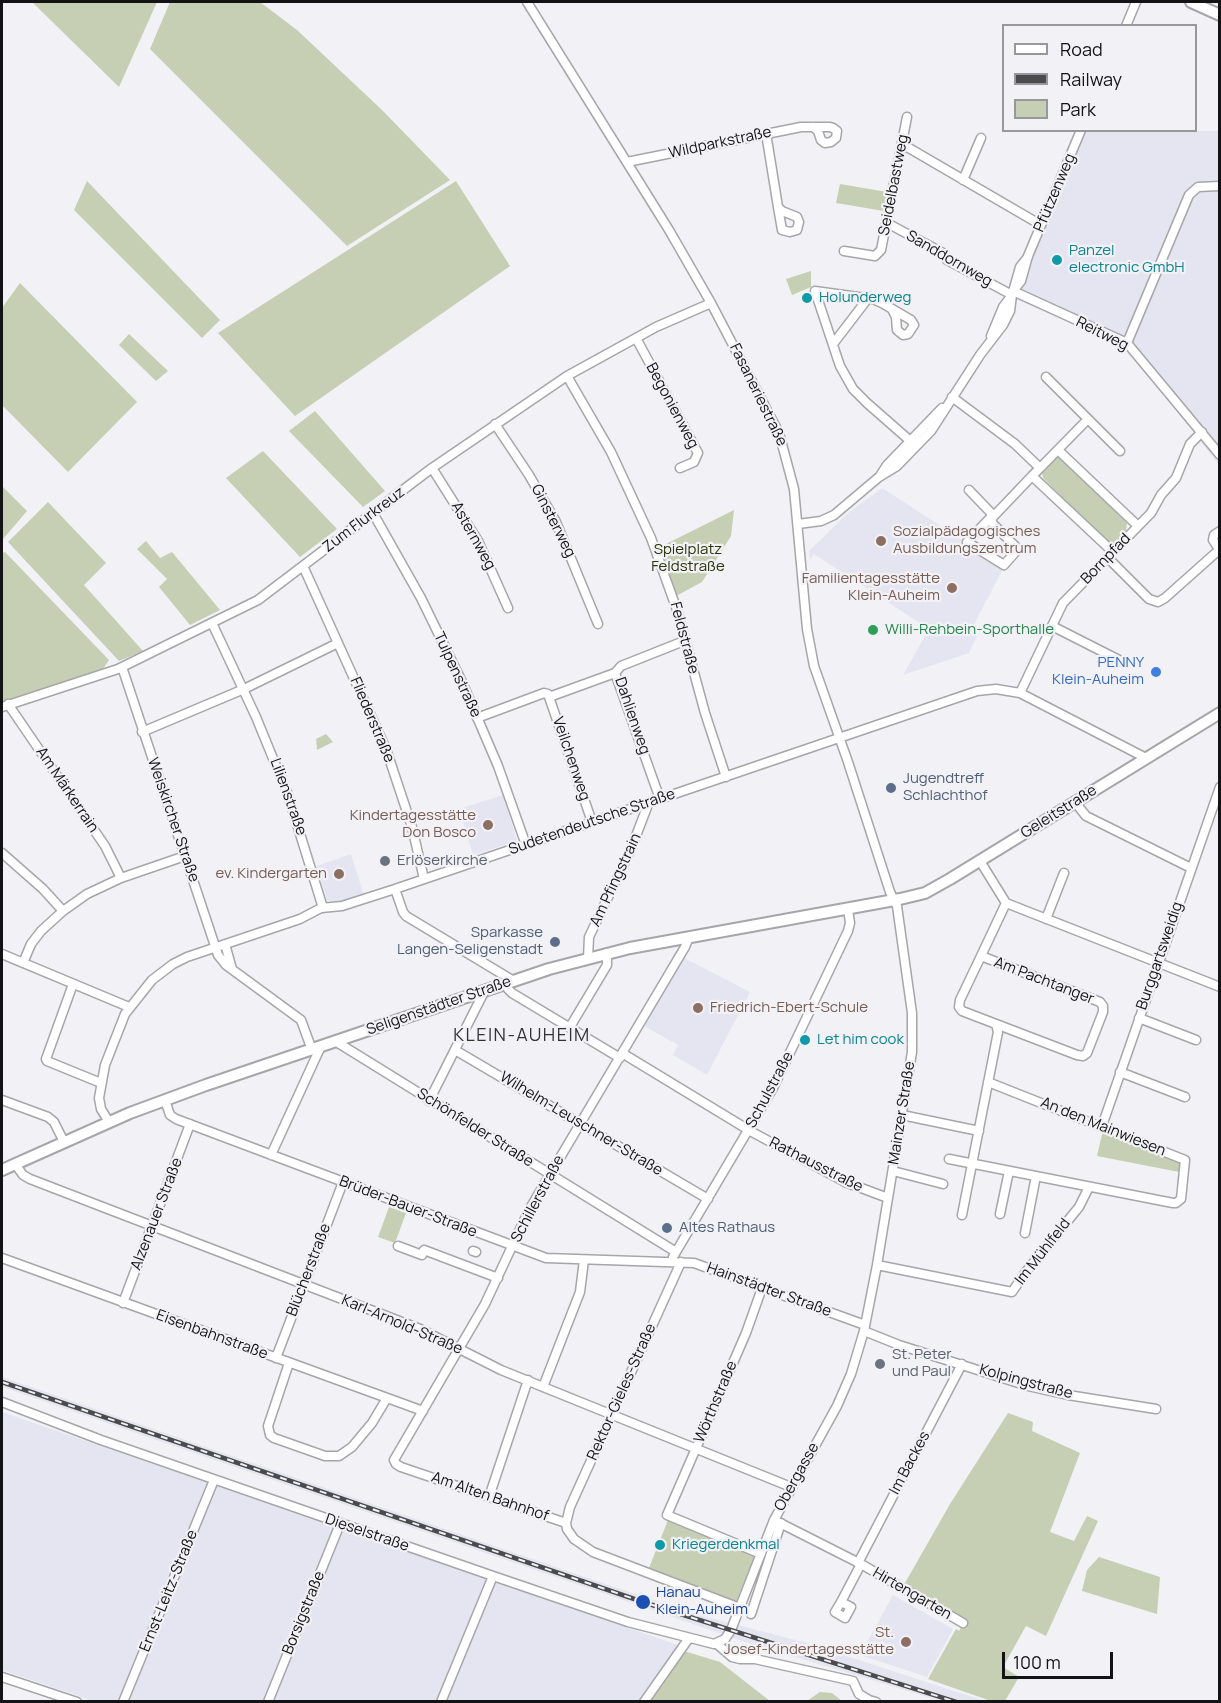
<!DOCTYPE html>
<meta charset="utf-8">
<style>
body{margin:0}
#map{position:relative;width:1221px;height:1703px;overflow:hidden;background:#f1f1f6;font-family:Manrope,sans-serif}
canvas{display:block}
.frame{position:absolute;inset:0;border:3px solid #131315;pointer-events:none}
.legend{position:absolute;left:1002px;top:24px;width:195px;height:108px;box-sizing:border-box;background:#f1f1f6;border:2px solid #98989c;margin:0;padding:8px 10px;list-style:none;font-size:18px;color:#131315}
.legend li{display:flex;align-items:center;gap:12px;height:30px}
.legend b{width:30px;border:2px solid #98989c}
.scale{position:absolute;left:1002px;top:1652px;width:111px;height:27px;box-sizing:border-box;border:3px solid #131315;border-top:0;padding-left:8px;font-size:18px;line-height:21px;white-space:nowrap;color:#131315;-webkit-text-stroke:4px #f1f1f6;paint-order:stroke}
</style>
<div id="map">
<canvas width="1221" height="1703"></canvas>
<div class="frame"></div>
<ul class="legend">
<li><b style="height:8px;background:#fff"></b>Road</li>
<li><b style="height:8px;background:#4b4b4d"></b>Railway</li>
<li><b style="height:16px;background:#c6cfb3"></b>Park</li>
</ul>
<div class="scale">100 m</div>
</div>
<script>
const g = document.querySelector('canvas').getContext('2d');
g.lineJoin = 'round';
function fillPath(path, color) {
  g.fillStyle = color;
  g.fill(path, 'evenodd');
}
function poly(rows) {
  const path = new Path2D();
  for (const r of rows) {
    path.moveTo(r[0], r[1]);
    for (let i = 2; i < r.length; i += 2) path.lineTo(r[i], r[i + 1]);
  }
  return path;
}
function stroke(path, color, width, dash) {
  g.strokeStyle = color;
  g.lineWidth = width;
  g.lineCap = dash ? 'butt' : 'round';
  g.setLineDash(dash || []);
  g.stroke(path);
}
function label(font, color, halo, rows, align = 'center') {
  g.font = font + ' Manrope,sans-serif';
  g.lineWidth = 4.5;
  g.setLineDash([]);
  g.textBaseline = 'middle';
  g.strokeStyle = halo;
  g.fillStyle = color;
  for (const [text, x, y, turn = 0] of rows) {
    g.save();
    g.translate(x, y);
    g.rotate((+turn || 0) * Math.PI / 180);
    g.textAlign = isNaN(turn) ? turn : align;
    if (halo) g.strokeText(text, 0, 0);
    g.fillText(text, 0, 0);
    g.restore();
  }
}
fillPath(poly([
 [1085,131,1219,131,1219,465,1135,357,1122,346,1105,338,1016,299],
 [882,488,1004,567,970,632,977,636,969,653,903,675,929,629,814,554,810,559,809,551,847,514],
 [503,795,517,841,473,855,459,809],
 [351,854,364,896,338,903,327,900,317,866],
 [684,958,750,992,707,1075,673,1055,678,1045,644,1026],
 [2,1377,547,1564,638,1595,640,1592,645,1594,644,1597,699,1615,807,1643,984,1701,941,1701,742,1641,2,1387],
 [2,1412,678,1645,637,1702,96,1702,2,1670],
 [893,1595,953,1629,927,1677,860,1655]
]), '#e4e5f0');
fillPath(poly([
 [32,2,157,2,119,87],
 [170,2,260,2,297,30,382,110,450,180,347,246,150,49],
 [87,181,220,320,202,338,74,210],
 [456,181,510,266,295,416,218,333],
 [840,184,887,192,884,211,836,203],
 [811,271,811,287,792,295,786,279],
 [20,283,137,402,68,472,2,405,2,308],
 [129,334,168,371,156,381,119,345],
 [315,411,385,491,363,507,289,431],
 [263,451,337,529,300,557,226,478],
 [1058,457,1062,459,1127,523,1126,531,1115,543,1108,543,1043,478,1042,471,1055,458],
 [2,486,27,511,3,539,2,538],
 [48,502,106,563,84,585,143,651,119,661,8,542],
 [734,510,731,536,702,582,676,596,660,547],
 [146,541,160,558,172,552,220,610,190,625,159,587,167,579,137,549],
 [5,552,109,660,101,672,2,703,2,553],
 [326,734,333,742,317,750,316,739],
 [1103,1130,1182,1160,1179,1172,1097,1156],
 [389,1207,406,1213,395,1243,378,1237],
 [1008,1413,1033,1422,1032,1431,1080,1453,1050,1532,1074,1541,1087,1516,1098,1521,1046,1636,1026,1626,1003,1667,1019,1677,1005,1701,991,1701,928,1679,956,1629,959,1631,965,1619,905,1583,950,1504],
 [668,1520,755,1556,736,1602,649,1568],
 [1099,1557,1160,1577,1157,1614,1082,1591,1087,1570],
 [684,1651,720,1662,770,1701,650,1702],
 [820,1692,832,1693,842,1701,807,1701]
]), '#c6cfb3');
const minor = poly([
 [1126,26,1136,2],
 [766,133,778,207,782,211,797,217,799,222,797,230,790,232,782,230,778,207],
 [902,144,1041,225],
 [627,162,801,127,830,127,833,128,837,131,836,138,831,142,825,143,821,140,818,131,813,127],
 [963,180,981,138],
 [887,223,943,253,947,260,1012,295],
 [844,251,875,256,881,250,907,117],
 [1013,291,1127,343,1220,455],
 [1013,291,1021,281,1028,256,1081,130],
 [892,309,896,317,897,330,903,335,908,334,914,325,911,320,882,303,873,299,815,291,840,366,853,389,867,403,916,446],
 [991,336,1003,307,1012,295,1020,267,1028,257],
 [636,338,698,453,694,462,680,468],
 [1127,343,1189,195,1198,187,1220,186],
 [833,344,869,297],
 [567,376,611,452,651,538,677,610,705,713,726,777],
 [1046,377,1120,451],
 [952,397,1015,444,1040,468,1032,476,1113,552],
 [495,424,529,475,556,522,598,624],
 [1058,450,1138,526],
 [432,468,478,541,508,608],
 [1040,468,1088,419],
 [880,476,887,465,942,408],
 [969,490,993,515],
 [373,513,421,598,462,682,498,766,526,845],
 [992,516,967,542,1004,565,1018,549,993,524,991,519,1032,476],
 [798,524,821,521,834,515,879,477,897,466,931,431,980,355,1003,325,1010,311,1012,295],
 [1219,549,1213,540,1214,535,1220,531],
 [1108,558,1149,599,1158,602,1165,598,1220,549],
 [303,566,386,749,412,827,424,879],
 [212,623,256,717,288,795,323,908],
 [1052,626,1121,661],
 [122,667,218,955,226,965,301,1020,312,1050],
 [615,673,660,799],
 [615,673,621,666,684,641],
 [1020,693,1063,603,1151,513,1161,495,1176,478,1190,444,1202,432],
 [549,697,615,673],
 [8,704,105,846,121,878],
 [2,707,118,669,258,600,432,468,567,376,656,327,711,303],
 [477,718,544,693,548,694,592,822],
 [142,732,244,689,338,643],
 [1075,802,1086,816,1191,868],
 [2,853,43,889,63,911],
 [980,861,1006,903,1220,987],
 [395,889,403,912,406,916,512,980],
 [1046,919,1064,873],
 [689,937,685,947,529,1210,485,1304,394,1460,396,1464,401,1467,566,1523,567,1529,574,1539,593,1552,740,1608],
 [225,944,232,969],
 [2,954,129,1007],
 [981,956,1100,1002,1103,1006,1103,1012,1087,1053,1083,1056,1077,1055,962,1011,959,1007,960,1000,981,956,1006,903],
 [588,958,589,937,631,849,649,802],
 [23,963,31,944,41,931,63,911,87,894,121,878,185,856],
 [505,983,508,989,512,993,620,1058],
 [73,984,46,1059,47,1061,101,1083],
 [1139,1018,1196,1040],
 [570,1027,607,965,607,953],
 [335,1041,676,1252],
 [455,1050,708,1199],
 [622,1053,752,1132,845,1182,888,1198],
 [1120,1072,1185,1097],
 [2,1100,48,1117,54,1122,64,1142],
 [165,1100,170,1115,176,1119,546,1258,694,1263,865,1325],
 [429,1101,485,990],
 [902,1115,979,1131],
 [109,1122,101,1109,99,1098,105,1065,125,1014,152,980,173,964,187,957,300,919,321,908,342,906,395,889,977,691,996,689,1020,693,1146,758],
 [1102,1126,1220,787],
 [271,1155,321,1046],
 [949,1159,1173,1203,1176,1203,1181,1199,1185,1160,988,1082],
 [15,1164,23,1175,30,1179,420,1329,501,1370,791,1487],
 [893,1171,943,1184],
 [1000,1214,1009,1171],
 [962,1215,998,1032,996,1024],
 [1025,1233,1036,1176],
 [398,1246,422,1255,424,1250,498,1278],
 [473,1251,476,1252],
 [673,1257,773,1088,848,931,850,923,848,909],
 [2,1258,423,1411],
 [877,1265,1012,1292,1025,1273,1079,1207,1089,1187],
 [123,1303,190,1124],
 [864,1331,899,1345,1028,1386,1068,1395,1156,1409],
 [276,1358,343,1182],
 [289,1363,268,1426,270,1435,274,1438,325,1456,339,1456,352,1447,372,1423,387,1398],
 [543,1387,580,1292,584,1260],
 [2,1402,101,1440,493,1576,628,1622,714,1644,725,1639,731,1630,774,1520,837,1406,851,1374,864,1331,877,1265,912,1052,912,1013,897,906,890,892,848,762,814,666,807,629,794,489,779,433,711,303,669,230,527,2],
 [489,1497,528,1380],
 [774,1520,861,1564,963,1623],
 [566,1523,570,1507,681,1262],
 [761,1554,667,1515,746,1333,762,1288],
 [858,1563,962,1364],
 [841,1602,851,1607,845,1618,835,1612,841,1602,861,1564],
 [751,1614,781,1523],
 [717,1644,732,1657,740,1659,755,1659,853,1681,859,1694,869,1700,876,1702],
 [2,1677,77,1702],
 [123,1702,214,1480],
 [268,1702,340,1524],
 [441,1702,493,1576],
 [644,1702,689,1638]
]);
const major = poly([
 [1191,2,1220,15],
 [2,1170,130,1113,206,1085,549,969,630,948,900,899,925,893,950,879,1220,713]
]);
stroke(minor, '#a6a6aa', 11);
stroke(major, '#a6a6aa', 14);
stroke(minor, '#fff', 8);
stroke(major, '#fff', 10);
const rail = poly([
 [2,1382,643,1602,956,1702]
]);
stroke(rail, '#4b4b4d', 4.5);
stroke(rail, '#f1f1f6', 2, [7]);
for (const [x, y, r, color] of [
 [1057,260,6,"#0f9aa8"],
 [807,298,6,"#0f9aa8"],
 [881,541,6,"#8d6e63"],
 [952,588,6,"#8d6e63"],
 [873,630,6,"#2e9e5b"],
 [1156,672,6,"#3f7fe0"],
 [891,788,6,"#5c6f8a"],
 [488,825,6,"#8d6e63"],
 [385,861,6,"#6b7280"],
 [339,874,6,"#8d6e63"],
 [555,942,6,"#5c6f8a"],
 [698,1008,6,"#8d6e63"],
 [805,1040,6,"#0f9aa8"],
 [667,1228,6,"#5c6f8a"],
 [880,1364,6,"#6b7280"],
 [660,1545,6,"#0f9aa8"],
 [643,1602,8,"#1a4fb4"],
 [906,1642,6,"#8d6e63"]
]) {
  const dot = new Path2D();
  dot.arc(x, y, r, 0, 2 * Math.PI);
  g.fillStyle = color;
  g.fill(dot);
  stroke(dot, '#f1f1f6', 2);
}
label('15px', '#131315', '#f1f1f6', [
 ["Wildparkstraße",720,143,-12],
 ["Seidelbastweg",894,185,-79],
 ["Pfützenweg",1055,193,-67],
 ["Sanddornweg",949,259,30],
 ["Reitweg",1102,334,27],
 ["Fasaneriestraße",758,395,64],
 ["Begonienweg",672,406,62],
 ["Zum Flurkreuz",364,520,-37],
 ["Ginsterweg",553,521,63],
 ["Asternweg",473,536,61],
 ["Bornpfad",1106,559,-46],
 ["Feldstraße",684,638,75],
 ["Tulpenstraße",457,675,65],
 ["Dahlienweg",632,716,71],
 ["Fliederstraße",372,720,67],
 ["Veilchenweg",571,759,71],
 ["Am Märkerrain",67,790,56],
 ["Lilienstraße",288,797,70],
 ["Geleitstraße",1059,812,-32],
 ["Weiskircher Straße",173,820,71],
 ["Sudetendeutsche Straße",592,822,-19],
 ["Am Pfingstrain",616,880,-65],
 ["Burggartsweidig",1160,956,-71],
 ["Am Pachtanger",1044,981,21],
 ["Seligenstädter Straße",439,1006,-19],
 ["Schulstraße",770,1090,-62],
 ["Mainzer Straße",902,1113,-81],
 ["Wilhelm-Leuschner-Straße",581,1124,31],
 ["An den Mainwiesen",1103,1127,22],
 ["Schönfelder Straße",475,1128,32],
 ["Rathausstraße",816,1165,27],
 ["Schillerstraße",538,1199,-62],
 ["Brüder-Bauer-Straße",408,1207,21],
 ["Alzenauer Straße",157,1214,-69],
 ["Im Mühlfeld",1043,1252,-52],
 ["Blücherstraße",309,1270,-69],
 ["Hainstädter Straße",769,1290,20],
 ["Karl-Arnold-Straße",402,1325,23],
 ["Eisenbahnstraße",212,1335,20],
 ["Kolpingstraße",1026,1382,15],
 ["Rektor-Gieles-Straße",622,1392,-66],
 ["Wörthstraße",716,1402,-67],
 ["Im Backes",910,1463,-62],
 ["Obergasse",797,1477,-61],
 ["Am Alten Bahnhof",490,1497,19],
 ["Dieselstraße",367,1533,19],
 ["Ernst-Leitz-Straße",169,1591,-68],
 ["Hirtengarten",912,1594,30],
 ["Borsigstraße",304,1613,-68]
]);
label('15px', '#0d838f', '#f1f1f6', [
 ["Panzel",1069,251],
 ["electronic GmbH",1069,268],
 ["Holunderweg",819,298],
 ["Let him cook",817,1040],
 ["Kriegerdenkmal",672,1545]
], 'left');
label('15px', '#785e54', '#f1f1f6', [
 ["Sozialpädagogisches",893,532,"left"],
 ["Ausbildungszentrum",893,549,"left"],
 ["Familientagesstätte",940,579],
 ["Klein-Auheim",940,596],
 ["Kindertagesstätte",476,816],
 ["Don Bosco",476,833],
 ["ev. Kindergarten",327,874],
 ["Friedrich-Ebert-Schule",710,1008,"left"],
 ["St.",894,1633],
 ["Josef-Kindertagesstätte",894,1650]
], 'right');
label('15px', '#293408', '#f1f1f6', [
 ["Spielplatz",688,550],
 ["Feldstraße",688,567]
]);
label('15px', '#27864d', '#f1f1f6', [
 ["Willi-Rehbein-Sporthalle",885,630]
], 'left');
label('15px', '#366cbe', '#f1f1f6', [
 ["PENNY",1144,663],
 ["Klein-Auheim",1144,680]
], 'right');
label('15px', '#4e5e75', '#f1f1f6', [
 ["Jugendtreff",903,779],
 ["Schlachthof",903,796],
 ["Sparkasse",543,933,"right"],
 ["Langen-Seligenstadt",543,950,"right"],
 ["Altes Rathaus",679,1228]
], 'left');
label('15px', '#5b616d', '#f1f1f6', [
 ["Erlöserkirche",397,861],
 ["St. Peter",892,1355],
 ["und Paul",892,1372]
], 'left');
label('15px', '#164399', '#f1f1f6', [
 ["Hanau",656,1593],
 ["Klein-Auheim",656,1610]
], 'left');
g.letterSpacing = '1.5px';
label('18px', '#333337', '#f1f1f6', [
 ["KLEIN-AUHEIM",522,1036]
]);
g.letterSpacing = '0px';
</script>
